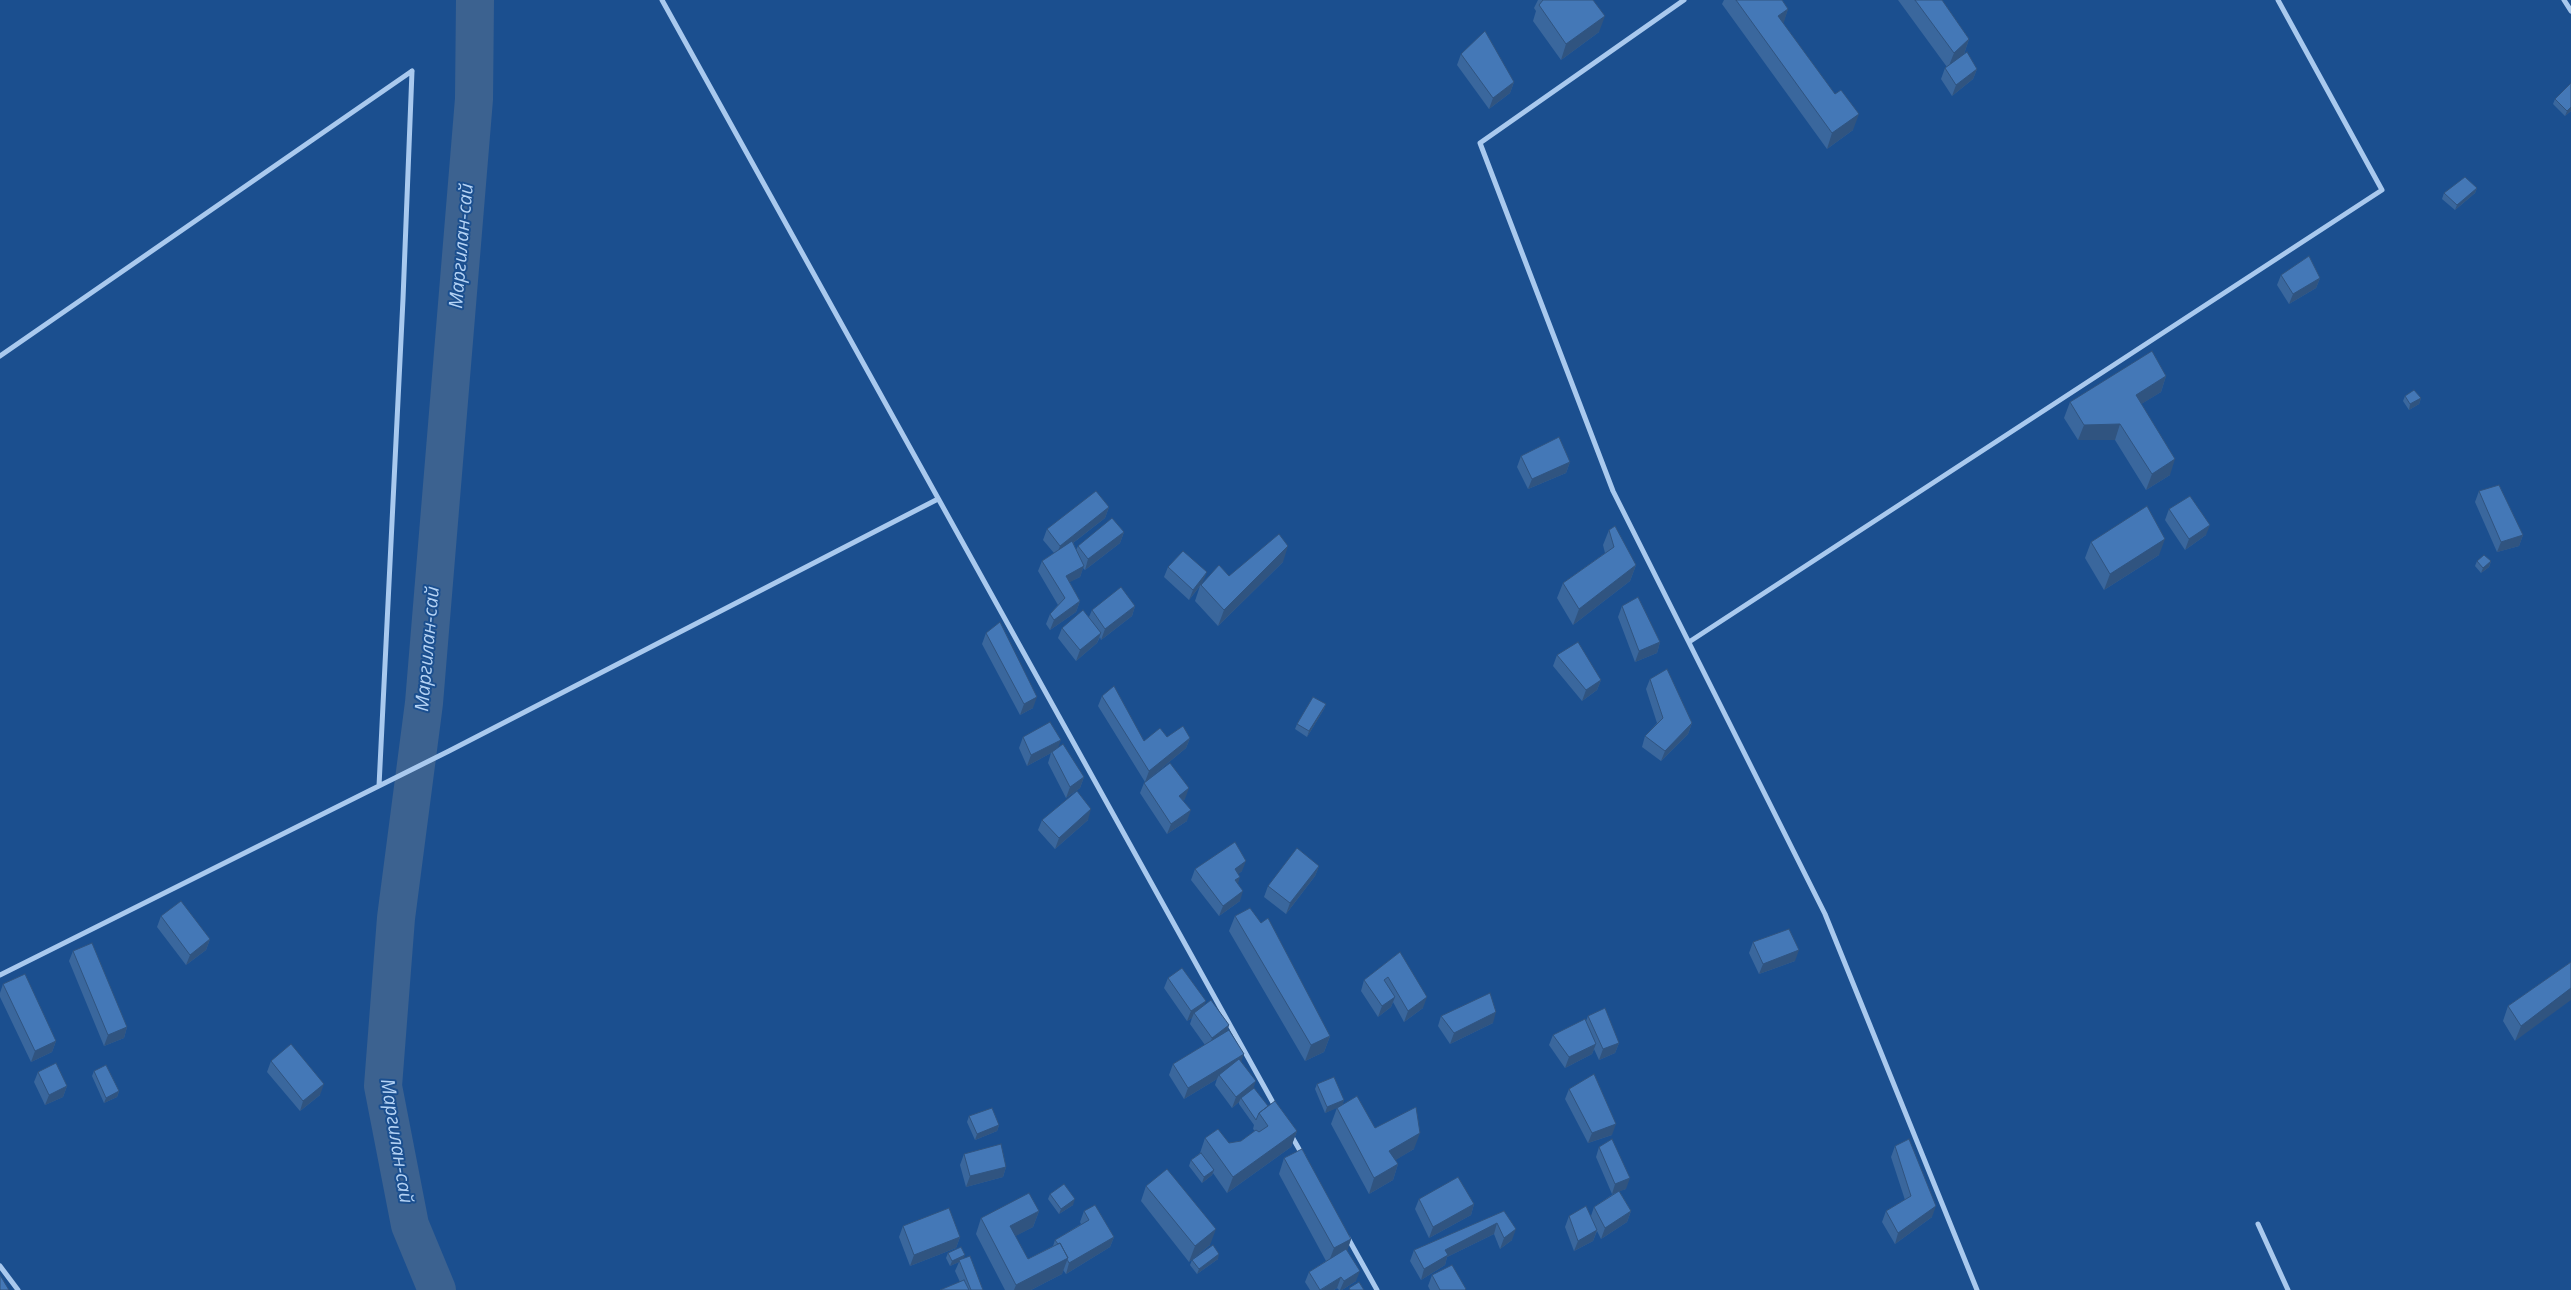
<!DOCTYPE html>
<meta charset="utf-8">
<style>
body{margin:0}
canvas{display:block;background:#1b4f8f}
</style>
<canvas width="2571" height="1290"></canvas>
<script>
const g = document.querySelector('canvas').getContext('2d');
g.lineJoin = 'round';
function poly(rows) {
  const path = new Path2D();
  for (const r of rows) {
    path.moveTo(r[0], r[1]);
    for (let i = 2; i < r.length; i += 2) path.lineTo(r[i], r[i + 1]);
  }
  return path;
}
function stroke(path, color, width, dash) {
  g.strokeStyle = color;
  g.lineWidth = width;
  g.lineCap = dash ? 'butt' : 'round';
  g.setLineDash(dash || []);
  g.stroke(path);
}
function fillPath(path, color) {
  g.fillStyle = color;
  g.fill(path, 'evenodd');
}
function label(font, color, halo, rows, align = 'center') {
  g.font = font + ' "Open Sans",sans-serif';
  g.lineWidth = 4;
  g.setLineDash([]);
  g.textBaseline = 'middle';
  g.strokeStyle = halo;
  g.fillStyle = color;
  for (const [text, x, y, turn = 0] of rows) {
    g.save();
    g.translate(x, y);
    g.rotate((+turn || 0) * Math.PI / 180);
    g.textAlign = isNaN(turn) ? turn : align;
    if (halo) g.strokeText(text, 0, 0);
    g.fillText(text, 0, 0);
    g.restore();
  }
}
stroke(poly([
 [437,1290,410,1225,383,1086,396,918,424,703,474,99,475,0]
]), '#3c6290', 38);
stroke(poly([
 [662,0,1276,1108],
 [1684,0,1480,143,1613,491,1825,914,1977,1290],
 [2564,0,2571,11],
 [0,356,412,71],
 [1689,642,2382,190,2278,0],
 [379,786,403,299,412,71],
 [0,975,449,751,938,499],
 [1291,1135,1303,1156],
 [2258,1224,2288,1290],
 [1348,1238,1377,1290],
 [0,1266,18,1290]
]), '#a9c9ee', 5);
fillPath(poly([
 [1538,0,1593,0,1599,32,1561,60,1533,21,1536,11,1534,8],
 [1724,0,1782,0,1788,9,1783,23,1853,130,1827,149,1722,4],
 [1898,0,1942,0,1969,39,1964,54,1977,69,1973,79,1952,96,1941,79,1945,68,1947,67],
 [1461,54,1514,82,1510,93,1489,109,1457,65],
 [2555,99,2571,111,2565,116,2553,104],
 [2477,188,2475,193,2455,210,2442,199,2444,193],
 [2281,275,2320,278,2316,288,2289,304,2277,285],
 [2166,376,2161,392,2141,404,2170,475,2146,490,2115,440,2078,440,2064,418,2070,402],
 [2405,396,2421,398,2419,404,2409,410,2403,401],
 [1521,456,1570,462,1566,473,1528,489,1517,467],
 [2479,491,2523,535,2519,546,2497,552,2475,502],
 [1109,507,1105,518,1073,543,1076,550,1078,546,1124,532,1120,543,1085,570,1083,568,1080,577,1069,582,1080,601,1076,612,1050,630,1046,624,1050,614,1058,605,1038,571,1042,561,1054,553,1043,540,1047,529],
 [2169,509,2206,535,2185,550,2165,520],
 [1609,530,1636,565,1630,581,1573,625,1557,598,1563,583,1605,553,1603,545],
 [2091,542,2159,555,2104,590,2085,558],
 [2477,561,2491,561,2489,567,2481,573,2475,566],
 [1283,562,1218,626,1195,601,1200,586,1189,600,1164,577,1168,567,1203,583],
 [1135,606,1132,616,1101,640,1100,637,1097,643,1076,661,1058,638,1062,628,1089,617,1092,610],
 [1622,606,1660,642,1657,653,1635,662,1618,617],
 [986,633,1033,708,1020,715,982,644],
 [1557,655,1601,680,1597,690,1582,701,1553,666],
 [1650,679,1692,723,1688,734,1661,761,1642,747,1645,736,1657,723,1646,689],
 [1102,696,1144,741,1167,737,1190,738,1186,748,1145,782,1098,706],
 [1326,704,1324,709,1307,737,1295,729,1297,724],
 [1023,737,1058,747,1084,777,1080,788,1066,798,1048,763,1051,753,1027,766,1019,748],
 [1144,783,1185,799,1183,800,1187,821,1167,834,1140,793],
 [1042,820,1088,820,1055,849,1038,830],
 [1319,866,1315,876,1286,914,1264,897,1268,886],
 [1195,869,1242,871,1238,874,1238,884,1240,901,1219,916,1191,880],
 [161,916,210,939,206,950,186,965,157,927],
 [1235,916,1330,1036,1324,1052,1305,1061,1229,931],
 [1753,942,1795,961,1759,974,1749,953],
 [73,951,127,1027,124,1038,104,1046,69,961],
 [1400,952,1423,1008,1404,1022,1393,1002,1391,1007,1378,1017,1361,991,1364,980],
 [2571,962,2515,1041,2503,1021,2508,1006],
 [1168,978,1229,1025,1227,1031,1253,1089,1268,1106,1297,1131,1291,1147,1227,1193,1213,1173,1212,1175,1202,1183,1189,1166,1191,1160,1200,1153,1205,1138,1229,1143,1241,1141,1255,1131,1253,1129,1254,1125,1239,1104,1239,1102,1232,1108,1215,1085,1217,1079,1184,1099,1169,1075,1173,1064,1205,1045,1190,1024,1192,1018,1187,1021,1164,988],
 [3,984,56,1041,52,1052,31,1062,0,997,0,993],
 [1441,1016,1493,1023,1450,1044,1438,1026],
 [1588,1016,1619,1043,1615,1053,1599,1060,1594,1049,1592,1054,1565,1068,1549,1045,1553,1035,1586,1021],
 [271,1061,320,1095,300,1111,267,1072],
 [94,1071,119,1091,117,1097,104,1103,92,1076],
 [38,1072,67,1086,63,1097,45,1105,34,1082],
 [1317,1084,1344,1100,1342,1105,1375,1128,1414,1149,1395,1160,1398,1164,1393,1180,1369,1194,1331,1124,1337,1108,1338,1107,1325,1113,1315,1089],
 [1569,1089,1612,1135,1588,1143,1565,1099],
 [969,1116,999,1125,997,1131,975,1140,967,1122],
 [1895,1146,1932,1217,1895,1244,1882,1222,1886,1211,1905,1200,1891,1157],
 [1599,1147,1626,1189,1619,1191,1631,1211,1627,1222,1601,1239,1597,1231,1593,1241,1574,1251,1565,1227,1569,1216,1591,1216,1594,1207,1616,1192,1612,1194,1596,1157],
 [964,1154,1006,1167,1003,1177,966,1187,960,1165],
 [1284,1158,1351,1239,1347,1250,1356,1281,1342,1290,1339,1290,1337,1288,1334,1290,1310,1290,1305,1282,1309,1272,1326,1261,1279,1174],
 [1146,1186,1210,1245,1189,1262,1141,1201],
 [1050,1194,1073,1205,1059,1214,1048,1199],
 [1419,1199,1474,1204,1471,1215,1429,1238,1415,1209],
 [1039,1211,1033,1227,1015,1236,1028,1259,1053,1246,1055,1240,1081,1224,1080,1222,1084,1211,1114,1237,1110,1247,1066,1274,1063,1270,1062,1274,1031,1290,1005,1290,976,1234,981,1218],
 [1504,1211,1512,1240,1500,1249,1494,1234,1447,1257,1445,1265,1421,1280,1410,1261,1414,1250],
 [903,1226,960,1237,956,1248,910,1266,899,1237],
 [948,1253,963,1259,983,1290,940,1290,960,1282,955,1271,959,1262,950,1266,946,1258],
 [1218,1259,1197,1274,1190,1265,1192,1260],
 [1432,1275,1466,1290,1430,1290,1428,1286]
]), '#3a679d');
fillPath(poly([
 [1788,9,1783,25,1778,16],
 [1605,16,1599,32,1561,60,1566,44],
 [1969,39,1964,54,1948,68,1954,53],
 [1977,69,1973,79,1952,96,1956,85],
 [1514,82,1510,93,1489,109,1493,98],
 [2571,107,2571,111,2565,116,2567,111],
 [1859,114,1853,130,1827,149,1832,133],
 [2477,188,2475,193,2455,210,2457,205],
 [2320,278,2316,288,2289,304,2293,294],
 [2166,376,2161,392,2130,411,2136,395],
 [2421,398,2419,404,2409,410,2410,404],
 [2120,424,2115,440,2078,440,2084,425],
 [2175,459,2170,475,2146,490,2152,474],
 [1570,462,1566,473,1528,489,1532,479],
 [1109,507,1105,518,1056,556,1060,546],
 [2210,525,2206,535,2185,550,2189,539],
 [1124,532,1120,543,1085,570,1088,559],
 [2523,535,2519,546,2497,552,2501,542],
 [2165,539,2159,555,2104,590,2110,574],
 [1288,546,1283,562,1218,626,1224,610],
 [2491,561,2489,567,2481,573,2483,568],
 [1636,565,1630,581,1573,625,1579,609],
 [1084,566,1080,577,1062,586,1066,576],
 [1207,572,1203,582,1189,600,1193,590],
 [1080,601,1076,612,1050,630,1054,620],
 [1135,606,1132,616,1101,640,1105,629],
 [1101,633,1097,643,1076,661,1080,650],
 [1660,642,1657,653,1635,662,1639,651],
 [1601,680,1597,690,1582,701,1586,690],
 [1037,697,1033,708,1020,715,1024,704],
 [1326,704,1324,709,1307,737,1309,731],
 [1692,723,1688,734,1661,761,1665,751],
 [1190,738,1186,748,1145,782,1149,771],
 [1061,740,1057,751,1052,752,1051,753,1027,766,1031,755],
 [1084,777,1080,788,1066,798,1070,787],
 [1189,788,1185,799,1175,806,1179,796],
 [1091,809,1088,820,1055,849,1059,838],
 [1191,810,1187,821,1167,834,1171,824],
 [1246,861,1242,871,1231,880,1235,869],
 [1319,866,1315,876,1286,914,1290,903],
 [1240,877,1237,887,1235,880],
 [1243,891,1240,901,1219,916,1223,906],
 [210,939,206,950,186,965,190,955],
 [1799,950,1795,961,1759,974,1763,964],
 [2571,988,2571,1000,2515,1041,2521,1026],
 [1395,997,1391,1007,1378,1017,1382,1006],
 [1427,997,1423,1008,1404,1022,1408,1011],
 [1206,1001,1202,1011,1194,1013,1192,1018,1187,1021,1191,1011],
 [1496,1012,1493,1023,1450,1044,1454,1033],
 [1229,1025,1225,1036,1208,1049,1212,1038],
 [127,1027,124,1038,104,1046,108,1035],
 [1330,1036,1324,1052,1305,1061,1311,1045],
 [56,1041,52,1052,31,1062,35,1051],
 [1619,1043,1615,1053,1599,1060,1603,1049],
 [1596,1044,1592,1054,1565,1068,1569,1057],
 [1244,1054,1240,1065,1219,1075,1217,1079,1184,1099,1188,1088],
 [1256,1081,1252,1092,1241,1098,1239,1102,1232,1108,1236,1097],
 [324,1084,320,1095,300,1111,303,1101],
 [67,1086,63,1097,45,1105,49,1095],
 [119,1091,117,1097,104,1103,106,1098],
 [1344,1100,1342,1106,1325,1113,1327,1107],
 [1616,1124,1612,1135,1588,1143,1592,1133],
 [999,1125,997,1131,975,1140,977,1134],
 [1297,1131,1291,1147,1227,1193,1233,1177],
 [1420,1133,1414,1149,1384,1167,1389,1151],
 [1398,1164,1393,1180,1369,1194,1374,1178],
 [1006,1167,1003,1177,966,1187,970,1176],
 [1214,1170,1212,1175,1202,1183,1204,1177],
 [1630,1178,1626,1189,1612,1194,1615,1184],
 [1075,1199,1073,1205,1059,1214,1061,1209],
 [1474,1204,1471,1215,1429,1238,1433,1227],
 [1936,1206,1932,1217,1895,1244,1898,1233],
 [1039,1211,1033,1227,1004,1242,1010,1226],
 [1631,1211,1627,1222,1601,1239,1605,1228],
 [1497,1223,1494,1234,1447,1257,1445,1265,1421,1280,1424,1269,1445,1250],
 [1216,1229,1210,1245,1189,1262,1195,1246],
 [1516,1229,1512,1240,1500,1249,1504,1238],
 [1597,1230,1593,1241,1574,1251,1578,1241],
 [960,1237,956,1248,910,1266,914,1255],
 [1114,1237,1110,1247,1066,1274,1069,1263],
 [1351,1239,1346,1255,1328,1264,1334,1248],
 [1219,1254,1218,1259,1197,1274,1199,1269],
 [965,1255,963,1260,959,1260,959,1262,950,1266,952,1261],
 [1068,1258,1062,1274,1031,1290,1014,1290,1016,1285],
 [1360,1271,1356,1281,1342,1290,1340,1290,1344,1281],
 [1341,1277,1337,1288,1334,1290,1321,1290]
]), '#305480');
const building = poly([
 [1543,0,1593,0,1605,16,1566,44,1539,5,1543,0],
 [1736,0,1782,0,1788,9,1778,16,1835,94,1841,90,1859,114,1832,133,1736,0],
 [1915,0,1942,0,1969,39,1954,53,1915,0],
 [1485,31,1514,82,1493,98,1461,54,1485,31],
 [1967,52,1977,69,1956,85,1945,68,1967,52],
 [2571,83,2571,107,2567,111,2555,99,2571,83],
 [2465,177,2477,188,2457,205,2444,193,2465,177],
 [2309,256,2320,278,2293,294,2281,275,2309,256],
 [2152,351,2166,376,2136,395,2175,459,2152,474,2120,424,2084,425,2070,402,2152,351],
 [2414,390,2421,398,2410,404,2405,396,2414,390],
 [1559,437,1570,462,1532,479,1521,456,1559,437],
 [2499,485,2523,535,2501,542,2479,491,2499,485],
 [1096,491,1109,507,1060,546,1047,529,1096,491],
 [2190,496,2210,525,2189,539,2169,509,2190,496],
 [2147,506,2165,539,2110,574,2091,542,2147,506],
 [1112,518,1124,532,1088,559,1078,546,1112,518],
 [1615,526,1636,565,1579,609,1563,583,1614,547,1609,530,1615,526],
 [1279,534,1288,546,1224,610,1201,585,1219,565,1229,576,1279,534],
 [1072,541,1084,566,1066,576,1080,601,1054,620,1050,614,1065,598,1042,561,1072,541],
 [1183,551,1207,572,1193,590,1168,567,1183,551],
 [2484,555,2491,561,2483,568,2477,561,2484,555],
 [1121,587,1135,606,1105,629,1092,610,1121,587],
 [1638,597,1660,642,1639,651,1622,606,1638,597],
 [1083,610,1101,633,1080,650,1062,628,1083,610],
 [1000,622,1037,697,1024,704,986,633,1000,622],
 [1578,642,1601,680,1586,690,1557,655,1578,642],
 [1667,669,1692,723,1665,751,1645,736,1663,718,1650,679,1667,669],
 [1114,686,1144,741,1160,728,1167,737,1183,726,1190,738,1149,771,1102,696,1114,686],
 [1313,697,1326,704,1309,731,1297,724,1313,697],
 [1050,722,1061,740,1031,755,1023,737,1050,722],
 [1063,744,1084,777,1070,787,1052,752,1063,744],
 [1170,763,1189,788,1179,796,1191,810,1171,824,1144,783,1170,763],
 [1077,791,1091,809,1059,838,1042,820,1077,791],
 [1235,842,1246,861,1235,869,1240,877,1235,880,1243,891,1223,906,1195,869,1235,842],
 [1297,848,1319,866,1290,903,1268,886,1297,848],
 [181,901,210,939,190,955,161,916,181,901],
 [1250,908,1261,923,1268,918,1330,1036,1311,1045,1235,916,1250,908],
 [1789,929,1799,950,1763,964,1753,942,1789,929],
 [92,943,127,1027,108,1035,73,951,92,943],
 [1400,952,1427,997,1408,1011,1388,977,1384,980,1395,997,1382,1006,1364,980,1400,952],
 [2571,962,2571,988,2521,1026,2508,1006,2571,962],
 [1182,968,1206,1001,1191,1011,1168,978,1182,968],
 [25,974,56,1041,35,1051,3,984,25,974],
 [1490,993,1496,1012,1454,1033,1441,1016,1490,993],
 [1211,1000,1229,1025,1212,1038,1194,1013,1211,1000],
 [1605,1008,1619,1043,1603,1049,1588,1016,1605,1008],
 [1585,1019,1596,1044,1569,1057,1553,1035,1585,1019],
 [1229,1030,1244,1054,1188,1088,1173,1064,1229,1030],
 [291,1044,324,1084,303,1101,271,1061,291,1044],
 [1239,1059,1256,1081,1236,1097,1219,1075,1239,1059],
 [56,1063,67,1086,49,1095,38,1072,56,1063],
 [106,1065,119,1091,106,1098,94,1071,106,1065],
 [1594,1074,1616,1124,1592,1133,1569,1089,1594,1074],
 [1334,1077,1344,1100,1327,1107,1317,1084,1334,1077],
 [1254,1088,1268,1106,1259,1113,1256,1120,1241,1098,1254,1088],
 [1357,1096,1375,1128,1416,1107,1420,1133,1389,1151,1398,1164,1374,1178,1337,1108,1357,1096],
 [1275,1101,1297,1131,1233,1177,1205,1138,1218,1129,1229,1143,1241,1141,1256,1130,1259,1132,1268,1126,1259,1113,1275,1101],
 [992,1108,999,1125,977,1134,969,1116,992,1108],
 [1612,1139,1630,1178,1615,1184,1599,1147,1612,1139],
 [1909,1139,1936,1206,1898,1233,1886,1211,1911,1196,1895,1146,1909,1139],
 [1001,1144,1006,1167,970,1176,964,1154,1001,1144],
 [1302,1149,1351,1239,1334,1248,1284,1158,1302,1149],
 [1201,1153,1214,1170,1204,1177,1191,1160,1201,1153],
 [1167,1169,1216,1229,1195,1246,1146,1186,1167,1169],
 [1458,1177,1474,1204,1433,1227,1419,1199,1458,1177],
 [1064,1184,1075,1199,1061,1209,1050,1194,1064,1184],
 [1619,1191,1631,1211,1605,1228,1594,1207,1619,1191],
 [1029,1193,1039,1211,1010,1226,1028,1259,1060,1243,1068,1258,1016,1285,981,1218,1029,1193],
 [1095,1205,1114,1237,1069,1263,1067,1259,1068,1258,1060,1243,1058,1244,1055,1240,1089,1220,1084,1211,1095,1205],
 [1586,1206,1597,1230,1578,1241,1569,1216,1586,1206],
 [949,1208,960,1237,914,1255,903,1226,949,1208],
 [1504,1211,1516,1229,1504,1238,1497,1223,1445,1250,1448,1255,1424,1269,1414,1250,1504,1211],
 [1213,1245,1219,1254,1199,1269,1192,1260,1213,1245],
 [961,1247,965,1255,952,1261,948,1253,961,1247],
 [1346,1249,1360,1271,1344,1281,1341,1277,1320,1290,1309,1272,1346,1249],
 [970,1256,983,1290,971,1290,959,1260,970,1256],
 [1452,1265,1466,1289,1465,1290,1440,1290,1432,1275,1452,1265],
 [0,1275,9,1290,0,1290,0,1275],
 [964,1280,969,1290,940,1290,964,1280],
 [1359,1282,1364,1290,1350,1290,1349,1288,1359,1282]
]);
fillPath(building, '#4478b7');
stroke(building, '#305480', 1);
label('italic 19px', '#b5d3f5', '#1b4f8f', [
 ["Маргилан-сай",462,246,-85],
 ["Маргилан-сай",428,649,-85],
 ["Маргилан-сай",396,1141,81]
]);
</script>
